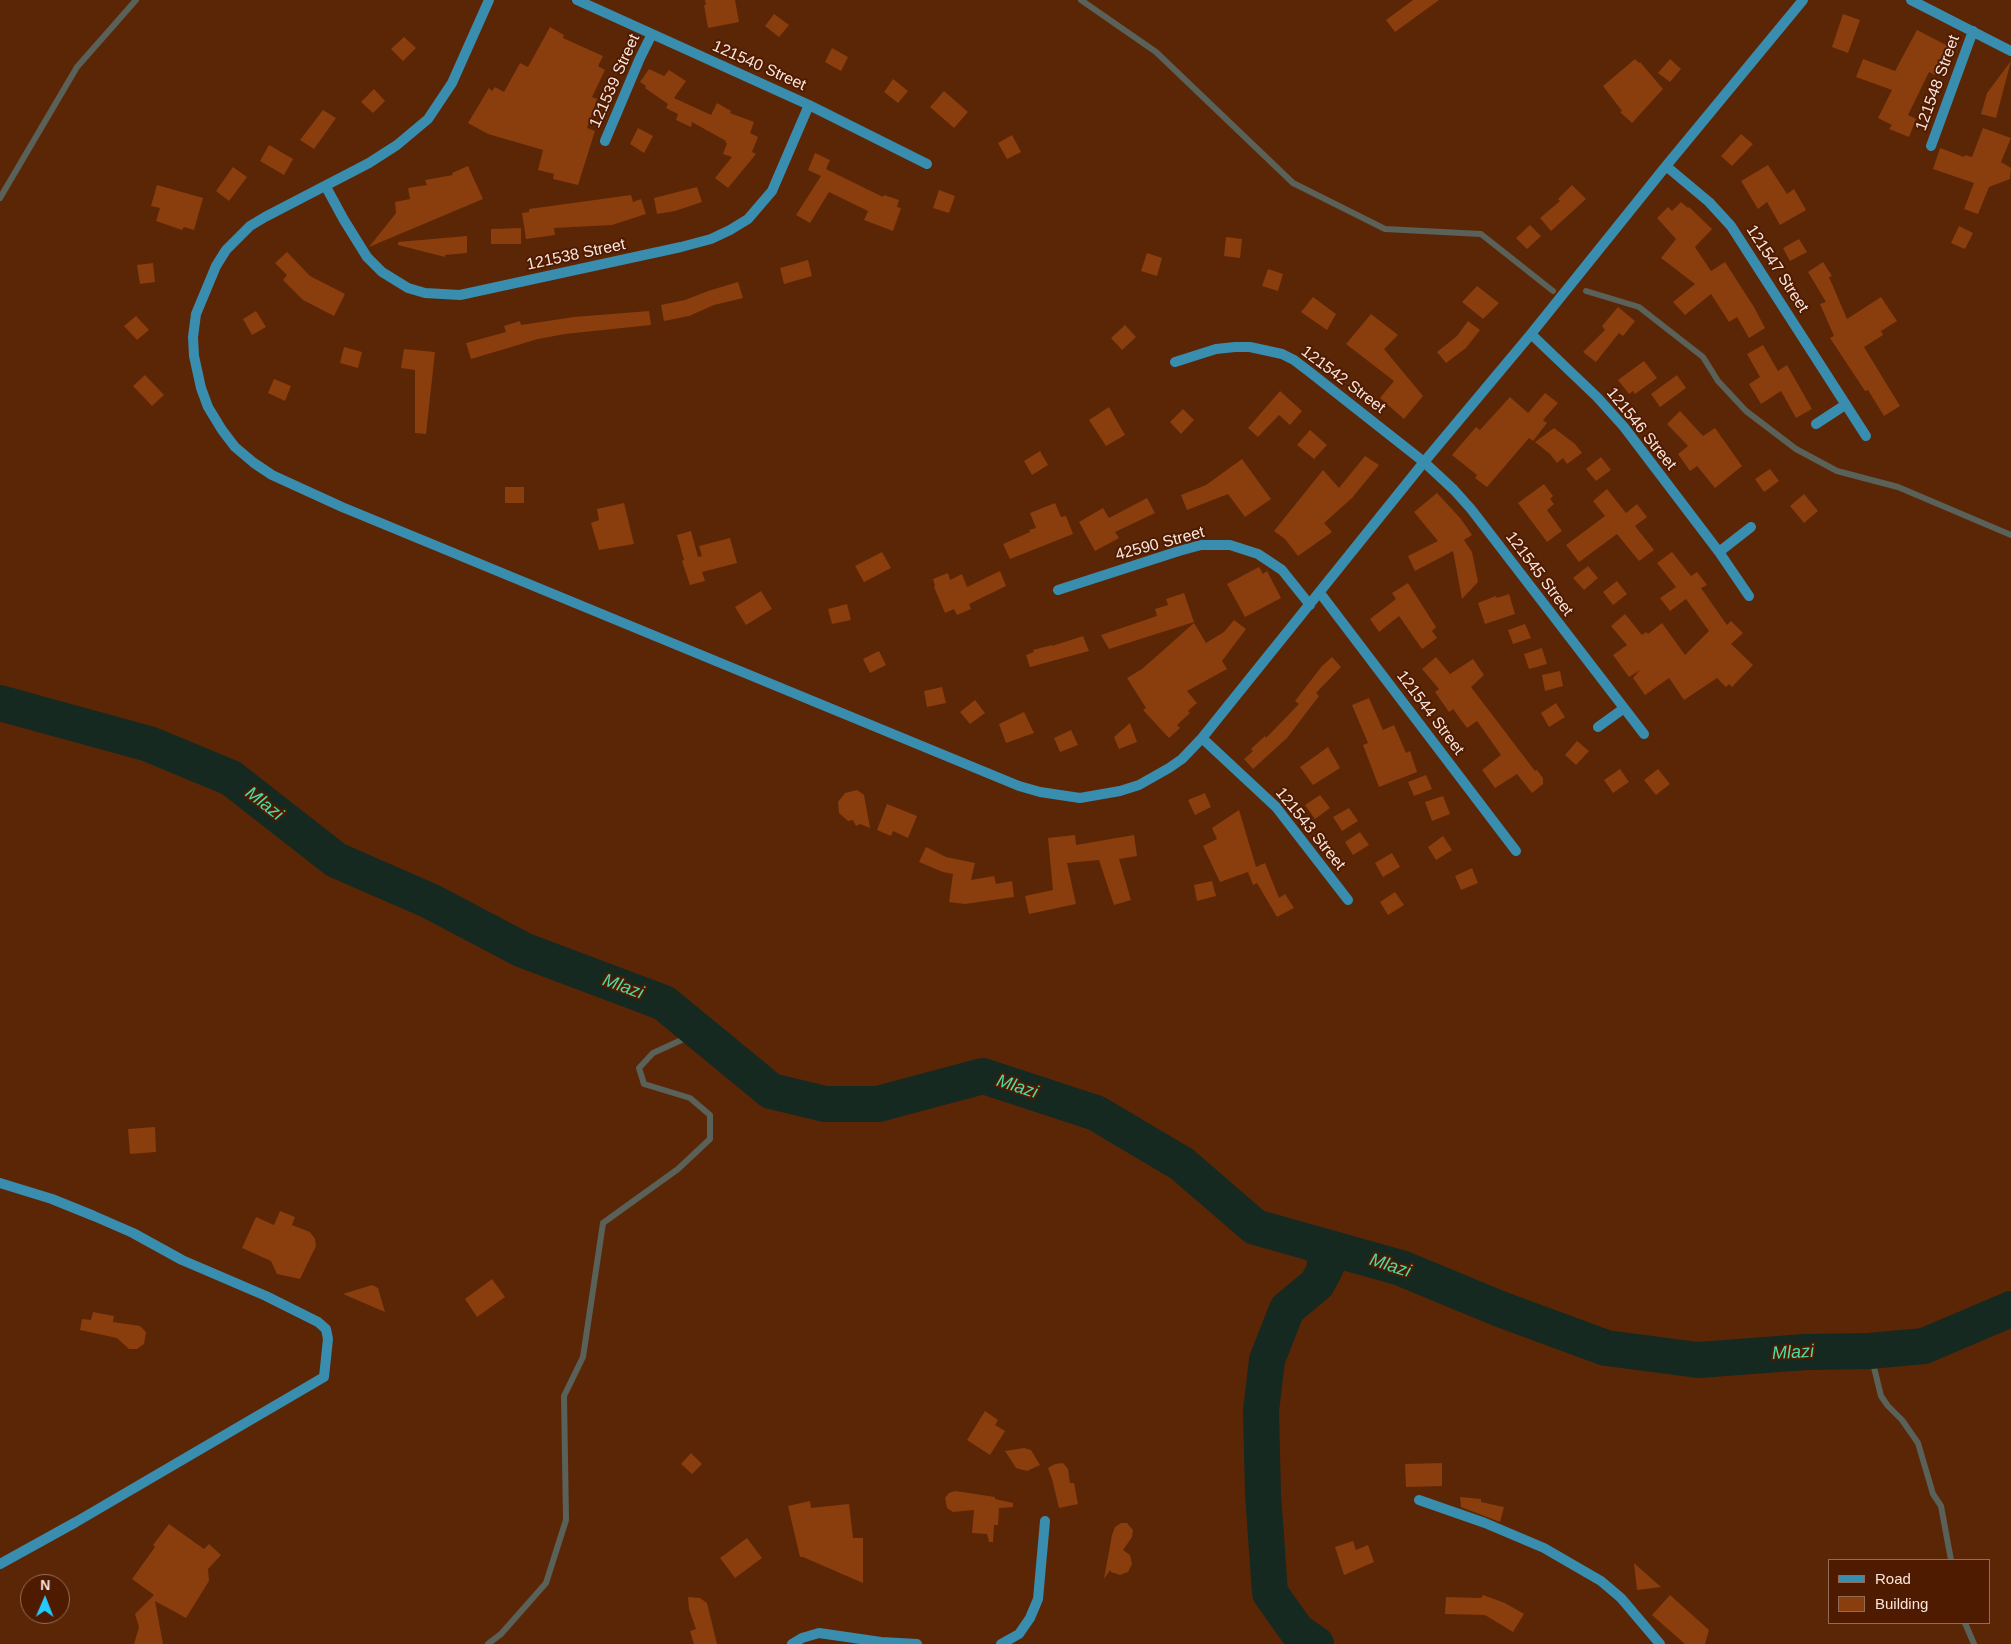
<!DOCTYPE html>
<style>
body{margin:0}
#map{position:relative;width:2011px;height:1644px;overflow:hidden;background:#5b2606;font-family:Arial,sans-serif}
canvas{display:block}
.legend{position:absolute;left:1828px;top:1559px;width:162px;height:65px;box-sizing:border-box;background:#4f1b00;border:1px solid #936c58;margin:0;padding:6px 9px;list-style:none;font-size:15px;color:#fae5dc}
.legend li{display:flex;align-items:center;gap:10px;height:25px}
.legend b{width:25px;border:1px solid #936c58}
.north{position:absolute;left:20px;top:1574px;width:50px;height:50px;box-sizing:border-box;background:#4f1b00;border:1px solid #936c58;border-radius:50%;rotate:1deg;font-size:14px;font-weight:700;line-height:20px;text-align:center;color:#fae5dc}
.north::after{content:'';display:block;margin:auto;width:18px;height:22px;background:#25c9fe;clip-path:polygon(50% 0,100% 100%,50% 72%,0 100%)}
</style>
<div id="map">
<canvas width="2011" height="1644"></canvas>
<ul class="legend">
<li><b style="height:6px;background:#398dae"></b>Road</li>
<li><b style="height:14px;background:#8a3d0d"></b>Building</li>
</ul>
<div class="north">N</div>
</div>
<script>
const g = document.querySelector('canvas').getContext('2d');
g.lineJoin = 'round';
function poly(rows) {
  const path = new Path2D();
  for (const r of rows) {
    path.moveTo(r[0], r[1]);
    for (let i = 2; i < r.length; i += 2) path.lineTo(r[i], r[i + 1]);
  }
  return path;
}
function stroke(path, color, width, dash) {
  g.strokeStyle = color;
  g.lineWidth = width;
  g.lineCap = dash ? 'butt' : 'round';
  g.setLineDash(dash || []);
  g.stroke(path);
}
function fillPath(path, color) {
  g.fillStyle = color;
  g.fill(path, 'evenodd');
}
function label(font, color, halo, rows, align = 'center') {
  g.font = font + ' Arial,sans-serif';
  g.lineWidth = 4;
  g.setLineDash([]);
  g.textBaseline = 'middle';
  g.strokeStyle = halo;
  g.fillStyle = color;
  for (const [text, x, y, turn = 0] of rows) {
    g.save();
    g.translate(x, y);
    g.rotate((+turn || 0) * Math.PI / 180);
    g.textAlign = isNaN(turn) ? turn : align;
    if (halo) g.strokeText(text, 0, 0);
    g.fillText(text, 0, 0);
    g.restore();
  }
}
stroke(poly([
 [1081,0,1156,52,1293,183,1385,229,1481,234,1553,291],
 [0,198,77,67,136,0],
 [1586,291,1639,307,1703,357,1718,381,1746,411,1796,449,1837,471,1898,487,2011,535],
 [1870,1351,1881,1396,1888,1406,1902,1420,1918,1443,1933,1494,1941,1506,1951,1560],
 [1965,1623,1974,1644],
 [488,1644,501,1634,546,1583,566,1520,564,1396,583,1357,603,1223,678,1169,710,1139,710,1115,690,1098,644,1084,639,1068,653,1053,699,1032]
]), '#5a6159', 6);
stroke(poly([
 [0,703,149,744,231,778,336,860,430,901,523,950,664,1003,771,1091,825,1104,878,1104,983,1076,1096,1113,1182,1164,1255,1227,1401,1268,1500,1309,1606,1348,1698,1360,1806,1352,1870,1351,1924,1346,2011,1309],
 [1316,1644,1297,1631,1270,1593,1263,1494,1261,1411,1267,1360,1287,1309,1317,1284,1326,1267,1322,1246]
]), '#152921', 36);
fillPath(poly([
 [705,0,735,0,739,22,708,28,704,5,706,5],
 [1413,0,1439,0,1395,32,1386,20],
 [774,14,789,25,779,37,765,26],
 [1843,14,1860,20,1848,53,1832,47],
 [550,27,564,35,563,38,603,56,598,66,605,70,592,97,597,99,587,128,595,131,578,185,553,179,554,174,538,170,543,150,488,134,468,123,489,88,492,91,495,87,504,92,520,63,528,67],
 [1917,30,1948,46,1935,75,1929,72,1908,115,1916,119,1909,137,1889,129,1892,125,1878,118,1892,90,1856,77,1863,59,1895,71],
 [404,37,416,48,403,61,391,49],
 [832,48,848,57,841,71,825,62],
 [1635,59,1639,63,1640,62,1663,89,1632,123,1620,112,1622,111,1603,86],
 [1670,59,1681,69,1670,82,1658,73],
 [2011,61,1996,118,1981,114,1987,93],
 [649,69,664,76,669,70,686,81,674,98,711,115,717,103,731,111,730,113,754,122,750,133,758,137,752,152,756,154,728,188,715,178,732,157,723,154,727,143,725,143,726,141,692,122,691,127,676,120,678,114,666,108,668,104,645,88,646,86,640,82],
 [893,79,908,91,898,103,884,92],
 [374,89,385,101,373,113,361,102],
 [944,91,968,112,954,128,930,107],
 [323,110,336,118,314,149,300,140],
 [638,128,653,136,644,153,630,144],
 [1983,128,2011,138,2001,162,2011,168,2010,179,1989,187,1978,214,1964,209,1974,183,1933,169,1940,148,1964,157,1965,155,1972,157],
 [1741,134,1753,144,1732,166,1721,156],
 [1012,135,1021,152,1007,159,998,143],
 [269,145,293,159,284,175,260,161],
 [815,153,830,160,826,169,883,197,884,195,899,200,897,207,901,208,893,231,864,220,868,211,829,192,810,223,796,215,821,176,808,170],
 [1768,165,1787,194,1794,189,1806,210,1780,225,1767,202,1758,209,1741,181],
 [468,166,483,199,369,247,396,213,395,202,410,199,408,188,427,185,425,180,453,175,452,173],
 [233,167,247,177,229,201,216,191],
 [157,185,203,198,194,230,184,227,182,230,156,221,160,208,151,206],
 [1572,185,1586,199,1551,231,1540,218,1560,201,1558,199],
 [697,187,702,202,675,211,657,214,654,198],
 [939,190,955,196,949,213,933,208],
 [631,195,633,202,641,199,646,214,612,225,554,228,555,235,526,239,522,213,529,212,529,209],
 [1681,202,1688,208,1689,207,1712,229,1695,247,1711,271,1725,262,1754,307,1765,328,1749,338,1737,317,1729,322,1711,294,1685,315,1673,302,1695,284,1661,258,1676,239,1657,218,1668,207,1672,211],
 [1530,225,1541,236,1527,249,1516,238],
 [1959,226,1973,233,1965,249,1951,243],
 [521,228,521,244,491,244,491,229],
 [467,236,467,253,445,255,445,257,398,245,398,242],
 [1226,237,1242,239,1240,258,1224,256],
 [1799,239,1807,252,1790,261,1783,248],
 [287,252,310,276,345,294,334,316,303,300,283,280,287,275,275,263],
 [1147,253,1162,258,1157,276,1141,271],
 [808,260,812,276,784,284,780,268],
 [1823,262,1832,276,1829,277,1847,319,1881,297,1897,321,1881,331,1883,335,1864,347,1900,406,1884,416,1868,390,1865,391,1830,338,1834,336,1820,304,1826,302,1808,272],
 [153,263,155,282,140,284,137,265],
 [1268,269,1283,274,1278,291,1262,286],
 [738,282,743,298,714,305,689,316,664,321,661,305,685,300,708,291],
 [1477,286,1499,303,1483,319,1462,302],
 [1313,297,1336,314,1327,330,1301,312],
 [1618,307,1635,321,1623,336,1619,333,1596,362,1583,352,1605,330,1602,326],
 [256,311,266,327,252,335,243,319],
 [649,311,651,325,565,334,538,339,471,359,466,343,506,332,504,326,520,321,521,325,574,317],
 [1371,314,1398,335,1384,349,1423,396,1404,419,1380,398,1394,381,1346,344],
 [136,316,149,330,137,340,124,326],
 [1468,321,1480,330,1466,348,1446,363,1437,352,1457,336],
 [1125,325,1136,337,1122,350,1111,338],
 [1763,345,1778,371,1787,365,1812,409,1796,418,1781,391,1761,404,1749,384,1760,377,1747,354],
 [344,347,362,352,358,368,340,363],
 [404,349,435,352,426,434,415,433,415,370,401,368],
 [1644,361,1657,378,1635,394,1633,391,1629,394,1618,380],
 [145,375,164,395,152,406,133,386],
 [1677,375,1686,388,1660,407,1651,394],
 [274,379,291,386,285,401,268,393],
 [1280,391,1302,411,1290,425,1279,415,1258,437,1248,428],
 [1545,393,1558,403,1543,420,1547,423,1533,441,1529,438,1487,487,1475,478,1477,475,1452,455,1476,427,1480,430,1510,397,1528,413],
 [1109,407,1125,435,1106,446,1089,420],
 [1183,409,1194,420,1181,434,1170,422],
 [1680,411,1703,436,1715,428,1742,466,1715,488,1697,466,1690,471,1678,454,1688,446,1667,424],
 [1554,428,1575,444,1582,453,1567,464,1563,458,1557,463,1550,454,1535,442],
 [1310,430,1327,445,1314,459,1297,445],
 [1040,451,1048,465,1032,475,1024,461],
 [1365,456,1379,465,1352,498,1324,523,1332,532,1298,556,1285,539,1274,531,1323,470,1339,488],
 [1601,457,1611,470,1596,481,1586,469],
 [1242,459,1271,499,1245,517,1228,494,1187,510,1181,495,1206,485],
 [1770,469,1779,481,1764,492,1755,479],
 [1544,484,1553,496,1550,499,1554,504,1547,510,1562,531,1547,542,1518,503],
 [505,487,524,487,524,503,505,503],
 [1607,489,1626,513,1637,504,1647,517,1635,526,1654,550,1639,561,1617,534,1579,562,1566,545,1605,516,1593,501],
 [1437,493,1461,519,1472,535,1464,540,1472,552,1478,582,1462,599,1453,551,1415,571,1408,556,1438,541,1414,512],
 [1804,494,1818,511,1804,523,1790,506],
 [1147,498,1155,513,1115,532,1119,538,1095,551,1079,522,1103,508,1109,518],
 [624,503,634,544,599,550,591,523,599,520,597,509],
 [1055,503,1061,517,1066,516,1073,534,1010,559,1003,544,1030,532,1029,530,1036,528,1030,513],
 [691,531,698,557,702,556,699,546,730,538,737,563,702,572,705,581,690,585,682,561,684,560,677,535],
 [882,552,891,568,864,582,855,566],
 [1672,552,1691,576,1697,572,1707,585,1701,588,1727,625,1731,621,1743,633,1731,644,1753,665,1732,687,1729,684,1726,687,1717,678,1684,700,1669,678,1645,695,1633,678,1640,670,1629,677,1613,655,1627,645,1611,626,1625,614,1642,635,1646,632,1648,634,1662,623,1685,655,1709,631,1686,599,1670,611,1660,598,1676,587,1657,563],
 [1588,566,1598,578,1584,590,1573,578],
 [1259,567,1263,574,1267,571,1281,598,1245,617,1227,584],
 [1000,571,1006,586,969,604,971,609,957,615,954,609,945,613,934,587,935,586,933,579,948,573,950,580,962,574,967,587],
 [1617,581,1627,594,1613,605,1603,592],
 [1408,583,1436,627,1432,631,1437,638,1422,649,1399,616,1379,632,1370,619,1396,599,1392,593],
 [761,591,772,609,746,625,735,607],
 [1184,593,1194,622,1109,649,1101,635,1157,616,1155,609,1168,605,1166,599],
 [1509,594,1515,614,1485,624,1478,603,1496,596,1497,598],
 [847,604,851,620,832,624,828,609],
 [1234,620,1246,629,1222,661,1227,669,1187,691,1197,703,1188,711,1190,713,1177,725,1180,728,1169,738,1143,710,1146,708,1127,678,1142,669,1194,623,1206,643,1224,632],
 [1525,624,1531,638,1513,644,1508,630],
 [1083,636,1089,651,1030,667,1026,655,1034,652,1033,650,1052,645,1052,646],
 [1542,648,1547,664,1529,669,1524,654],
 [879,651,886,665,870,673,863,659],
 [1332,657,1341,667,1316,693,1319,696,1287,738,1253,769,1244,759,1253,751,1251,749,1265,736,1266,738,1299,704,1295,701,1322,666],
 [1436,657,1450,674,1473,659,1484,675,1471,687,1535,771,1537,770,1543,778,1543,784,1532,793,1517,774,1495,788,1482,770,1501,755,1477,721,1467,728,1453,709,1449,712,1435,692,1439,689,1422,669],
 [1560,671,1563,686,1545,691,1542,675],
 [942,687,946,703,927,707,924,691],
 [1369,698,1383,730,1394,725,1406,753,1410,751,1417,772,1379,787,1363,745,1368,743,1352,705],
 [975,700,985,713,970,724,960,712],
 [1556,703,1565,717,1549,727,1541,713],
 [1024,712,1034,733,1006,743,999,724],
 [1130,723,1137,742,1119,749,1114,737],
 [1071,730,1078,745,1060,752,1054,738],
 [1577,741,1589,751,1576,765,1565,755],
 [1328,747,1340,768,1313,785,1300,767],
 [1620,769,1629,782,1613,793,1604,780],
 [1658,769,1670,784,1656,795,1644,780],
 [1426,775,1432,789,1414,796,1408,782],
 [857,790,864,795,870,828,860,824,856,826,853,820,848,821,839,813,838,802,845,793],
 [1205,793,1211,807,1195,815,1188,800],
 [1320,795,1330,808,1315,819,1305,805],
 [1443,796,1450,814,1432,821,1425,802],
 [887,804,917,816,908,838,893,831,891,836,877,830],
 [1349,808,1358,821,1342,831,1333,817],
 [1239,810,1256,867,1265,863,1279,898,1285,894,1294,908,1277,917,1257,883,1253,885,1248,872,1220,882,1203,846,1217,839,1212,828],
 [1360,832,1369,845,1353,855,1345,842],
 [1075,835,1076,845,1134,835,1137,856,1119,859,1131,900,1114,905,1099,860,1067,863,1076,904,1029,914,1025,896,1053,890,1048,838],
 [1443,836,1452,850,1436,860,1428,847],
 [926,847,946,857,975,863,971,880,994,876,996,884,1012,881,1014,897,965,904,949,902,953,874,943,872,919,862],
 [1392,853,1400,867,1383,877,1375,863],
 [1472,868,1478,883,1461,890,1455,876],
 [1212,881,1216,896,1197,901,1194,885],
 [1395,892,1404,905,1388,915,1380,902],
 [155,1127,156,1152,130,1154,128,1129],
 [280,1211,295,1217,292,1225,310,1232,315,1239,316,1246,300,1279,277,1274,271,1261,242,1248,256,1217,274,1225],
 [492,1279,505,1297,477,1317,465,1299],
 [372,1285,378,1288,385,1312,343,1294],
 [93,1312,114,1316,113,1322,140,1326,146,1332,144,1344,137,1349,129,1349,117,1338,80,1330,82,1319,91,1320],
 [985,1411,998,1420,995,1425,1005,1431,990,1455,967,1440],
 [1024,1448,1031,1450,1040,1465,1027,1471,1016,1468,1005,1451],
 [691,1453,702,1464,692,1474,681,1464],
 [1063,1463,1068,1469,1070,1483,1074,1483,1078,1504,1059,1508,1052,1479,1048,1468,1055,1464],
 [1442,1463,1442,1486,1406,1487,1405,1464],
 [955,1491,995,1497,995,1499,1013,1503,1013,1507,999,1508,998,1525,994,1525,993,1542,989,1542,987,1534,972,1533,974,1510,953,1512,947,1508,945,1498,949,1493],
 [1460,1497,1481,1499,1481,1502,1504,1507,1500,1522,1461,1507],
 [810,1501,811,1508,849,1504,853,1538,863,1538,863,1583,803,1557,800,1557,788,1506],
 [1121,1523,1127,1523,1133,1530,1132,1537,1123,1550,1130,1555,1132,1564,1128,1572,1120,1575,1111,1572,1110,1570,1104,1579,1112,1535,1115,1527],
 [169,1524,204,1549,209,1544,221,1555,208,1569,209,1581,186,1618,155,1601,163,1644,134,1644,139,1627,135,1614,154,1595,132,1579,155,1547,153,1545],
 [747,1538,762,1558,735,1578,720,1558],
 [1353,1541,1356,1550,1368,1545,1374,1562,1344,1575,1335,1547],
 [1634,1563,1661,1587,1637,1590],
 [1483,1595,1505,1603,1524,1614,1513,1632,1485,1615,1445,1614,1446,1597,1481,1598],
 [1670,1595,1709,1630,1705,1644,1685,1644,1652,1615],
 [688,1597,700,1598,707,1603,717,1644,694,1644,690,1631,696,1629,689,1609]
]), '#8a3d0d');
stroke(poly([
 [489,0,452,83,428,119,397,145,369,163,265,217,250,226,226,250,216,266,196,314,193,337,194,356,201,388,208,407,222,430,235,447,254,463,272,475,342,507,1019,786,1040,792,1080,798,1120,791,1139,785,1169,768,1182,759,1202,738,1424,462,1531,334,1666,166,1803,0],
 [577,0,809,105,927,164],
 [1911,0,2011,51],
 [605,141,640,58,652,34],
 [1931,146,1973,31],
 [1666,166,1709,202,1731,226,1866,436],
 [326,187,344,220,367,257,382,272,408,288,425,293,460,295,681,247,711,239,730,230,748,219,772,191,809,105],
 [1531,334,1597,397,1624,427,1719,552,1749,596],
 [1175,362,1216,349,1235,347,1250,347,1282,354,1294,360,1311,373,1424,462,1454,490,1471,509,1644,734],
 [1816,424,1845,405],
 [1719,552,1751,527],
 [1058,590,1179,551,1201,545,1230,545,1258,554,1282,570,1310,605],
 [1320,593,1516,851],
 [1598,727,1623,709],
 [1202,738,1276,807,1348,900],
 [0,1183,52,1199,94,1216,133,1233,182,1260,266,1296,318,1322,326,1329,328,1339,324,1377,76,1522,0,1564],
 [1419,1500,1485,1523,1544,1548,1601,1581,1621,1598,1660,1644],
 [792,1644,802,1638,819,1633,881,1642,917,1644],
 [1001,1644,1019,1634,1030,1618,1038,1599,1045,1521]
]), '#398dae', 10);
label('16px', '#fae5dc', '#4f1b00', [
 ["121540 Street",759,66,24],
 ["121539 Street",615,81,-66],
 ["121548 Street",1938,83,-70],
 ["121538 Street",576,255,-12],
 ["121547 Street",1777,269,57],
 ["121542 Street",1343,380,37],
 ["121546 Street",1641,429,51],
 ["42590 Street",1160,544,-15],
 ["121545 Street",1539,574,53],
 ["121544 Street",1430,713,53],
 ["121543 Street",1310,829,51]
]);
label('italic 18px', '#4bdcac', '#4f1b00', [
 ["Mlazi",264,804,38],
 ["Mlazi",623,987,20],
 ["Mlazi",1017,1087,18],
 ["Mlazi",1390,1266,18],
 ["Mlazi",1793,1353,-3]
]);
</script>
